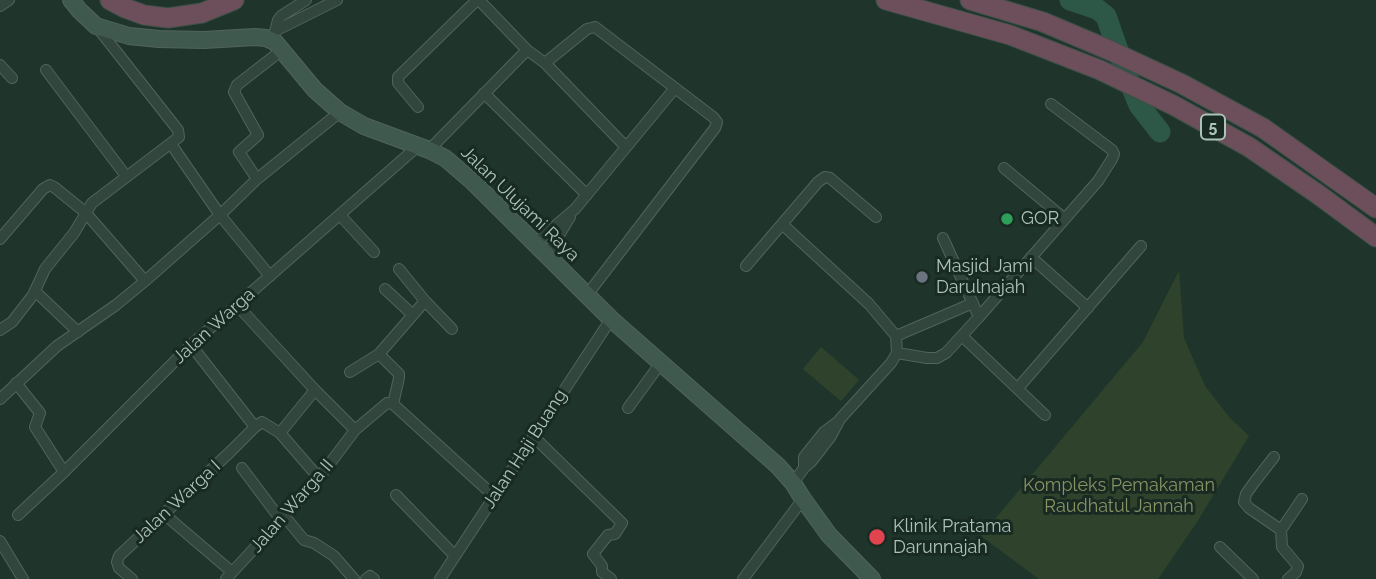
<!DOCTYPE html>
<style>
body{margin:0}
canvas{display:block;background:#1f352b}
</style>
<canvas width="1376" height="579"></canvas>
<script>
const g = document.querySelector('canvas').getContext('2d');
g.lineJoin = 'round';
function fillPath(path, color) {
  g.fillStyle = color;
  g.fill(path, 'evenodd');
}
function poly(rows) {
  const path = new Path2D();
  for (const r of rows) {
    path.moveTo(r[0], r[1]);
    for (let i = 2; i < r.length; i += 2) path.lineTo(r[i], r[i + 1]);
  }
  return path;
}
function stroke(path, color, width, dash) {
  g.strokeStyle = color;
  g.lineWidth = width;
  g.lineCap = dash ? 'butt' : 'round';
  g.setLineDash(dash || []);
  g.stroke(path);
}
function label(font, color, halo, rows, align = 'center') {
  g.font = font + ' Raleway,sans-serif';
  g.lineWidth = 6;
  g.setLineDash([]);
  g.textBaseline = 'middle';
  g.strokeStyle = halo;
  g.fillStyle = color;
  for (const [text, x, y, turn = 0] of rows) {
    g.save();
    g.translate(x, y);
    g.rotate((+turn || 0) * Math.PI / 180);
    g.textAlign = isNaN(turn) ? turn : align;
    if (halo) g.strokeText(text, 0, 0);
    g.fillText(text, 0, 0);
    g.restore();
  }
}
fillPath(poly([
 [1179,271,1184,338,1205,386,1229,417,1249,436,1197,522,1158,579,1039,579,981,536,1143,342],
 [821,347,859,380,841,401,803,369]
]), '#2f432c');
stroke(poly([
 [1070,0,1097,9,1106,16,1127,76,1139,105,1160,132]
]), '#2d5746', 21);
const street = poly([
 [479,0,527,50,545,63,626,147],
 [0,6,9,0],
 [275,31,337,0],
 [275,32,278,20,281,16,306,0],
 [545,63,587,29,595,27,675,88],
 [0,65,12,78],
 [46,70,126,176],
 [484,93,587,195],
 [418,107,398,83,398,77,477,0],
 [171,144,220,215,270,276],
 [429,150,527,50],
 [1004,168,1065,219],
 [257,179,239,152,258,135,234,92,237,85,282,50],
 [340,215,374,252],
 [782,224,869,304,896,336,897,353,891,363,840,419,831,436,811,462,804,468,793,483],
 [943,238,979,317],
 [0,239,43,189,50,185,54,187,85,212,145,281],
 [535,243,575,209,675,88,713,117,717,122,715,128,587,295],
 [547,255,570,217],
 [1031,257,1088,308],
 [746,266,818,182,825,177,830,178,876,217],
 [399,269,425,301],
 [385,289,413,315],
 [35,291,78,332],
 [237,305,315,390],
 [0,330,12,322,33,295,45,269,74,233,92,203,179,137,178,130,97,27],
 [896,336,973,303],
 [962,336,1045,415],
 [191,345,255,427],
 [897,353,927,358,937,358,946,353,979,317,1098,181,1112,159,1114,154,1112,150,1051,104],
 [379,354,425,301,452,329],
 [350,372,379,354,399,374,399,378,393,404],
 [16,383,40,413,35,427,64,472],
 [1018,388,1141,246],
 [0,399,57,346,116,305,145,281,220,215,257,179,340,112],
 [628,408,660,364],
 [280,433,319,478],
 [533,436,622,523,615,534,608,535,593,554,602,566,602,572,611,579],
 [1274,457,1253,484,1246,494,1244,502,1249,508,1281,530],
 [242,468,281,520],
 [804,468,804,457,824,432,836,423],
 [396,495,455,556],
 [164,514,232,572],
 [18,515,64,472,191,345,418,146],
 [285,517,304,540,314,543,334,556,354,579],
 [0,541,23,579],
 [1220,547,1253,579],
 [132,579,119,568,117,562,119,556,230,452,255,427,262,422,280,433,315,390,355,430],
 [226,579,319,478,355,430,387,403,393,404,494,496],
 [366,579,370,576,374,579],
 [440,579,611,319],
 [743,579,803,499],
 [1288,579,1296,572,1298,566,1282,547,1281,530,1302,499]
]);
const secondary = poly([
 [71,0,79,10,96,26,129,36,159,39,204,40,255,37,266,38,275,42,315,90,340,112,364,126,429,150,445,158,473,182,611,319,778,466,793,483,803,499,829,535,872,579]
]);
const highway = poly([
 [110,0,125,8,144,15,168,18,202,13,234,0],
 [886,0,1010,35,1100,70,1173,105,1249,147,1319,195,1376,237],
 [970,0,1043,22,1109,50,1182,84,1263,128,1376,208]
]);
stroke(street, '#50645b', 12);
stroke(secondary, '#50645b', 18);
stroke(highway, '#3d5048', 21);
stroke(street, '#32463d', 10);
stroke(secondary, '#40594f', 16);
stroke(highway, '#6c4f5a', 19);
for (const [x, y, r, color] of [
 [1007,219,7,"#2e9e5b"],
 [922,277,7,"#6b7280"],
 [877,537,9,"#e0444e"]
]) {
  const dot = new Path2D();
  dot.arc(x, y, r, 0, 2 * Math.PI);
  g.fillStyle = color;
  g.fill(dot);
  stroke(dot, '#182a22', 2.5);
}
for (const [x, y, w] of [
 [1213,127,24]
]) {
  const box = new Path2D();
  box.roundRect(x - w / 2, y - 12.5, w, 25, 5);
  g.fillStyle = '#182a22';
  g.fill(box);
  stroke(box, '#acc3ba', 2);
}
label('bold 16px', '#acc3ba', null, [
 ["5",1213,127]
]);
label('18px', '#acc3ba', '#182a22', [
 ["Jalan Ulujami Raya",520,204,44],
 ["Jalan Warga",214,326,-42],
 ["Jalan Haji Buang",525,449,-57],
 ["Jalan Warga I",177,502,-43],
 ["Jalan Warga II",292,506,-49]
]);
label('18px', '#acc3ba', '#182a22', [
 ["GOR",1021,219],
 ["Masjid Jami",936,267],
 ["Darulnajah",936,288],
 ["Klinik Pratama",893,527],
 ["Darunnajah",893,548]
], 'left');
label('18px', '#889364', '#182a22', [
 ["Kompleks Pemakaman",1119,486],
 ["Raudhatul Jannah",1119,507]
]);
</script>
